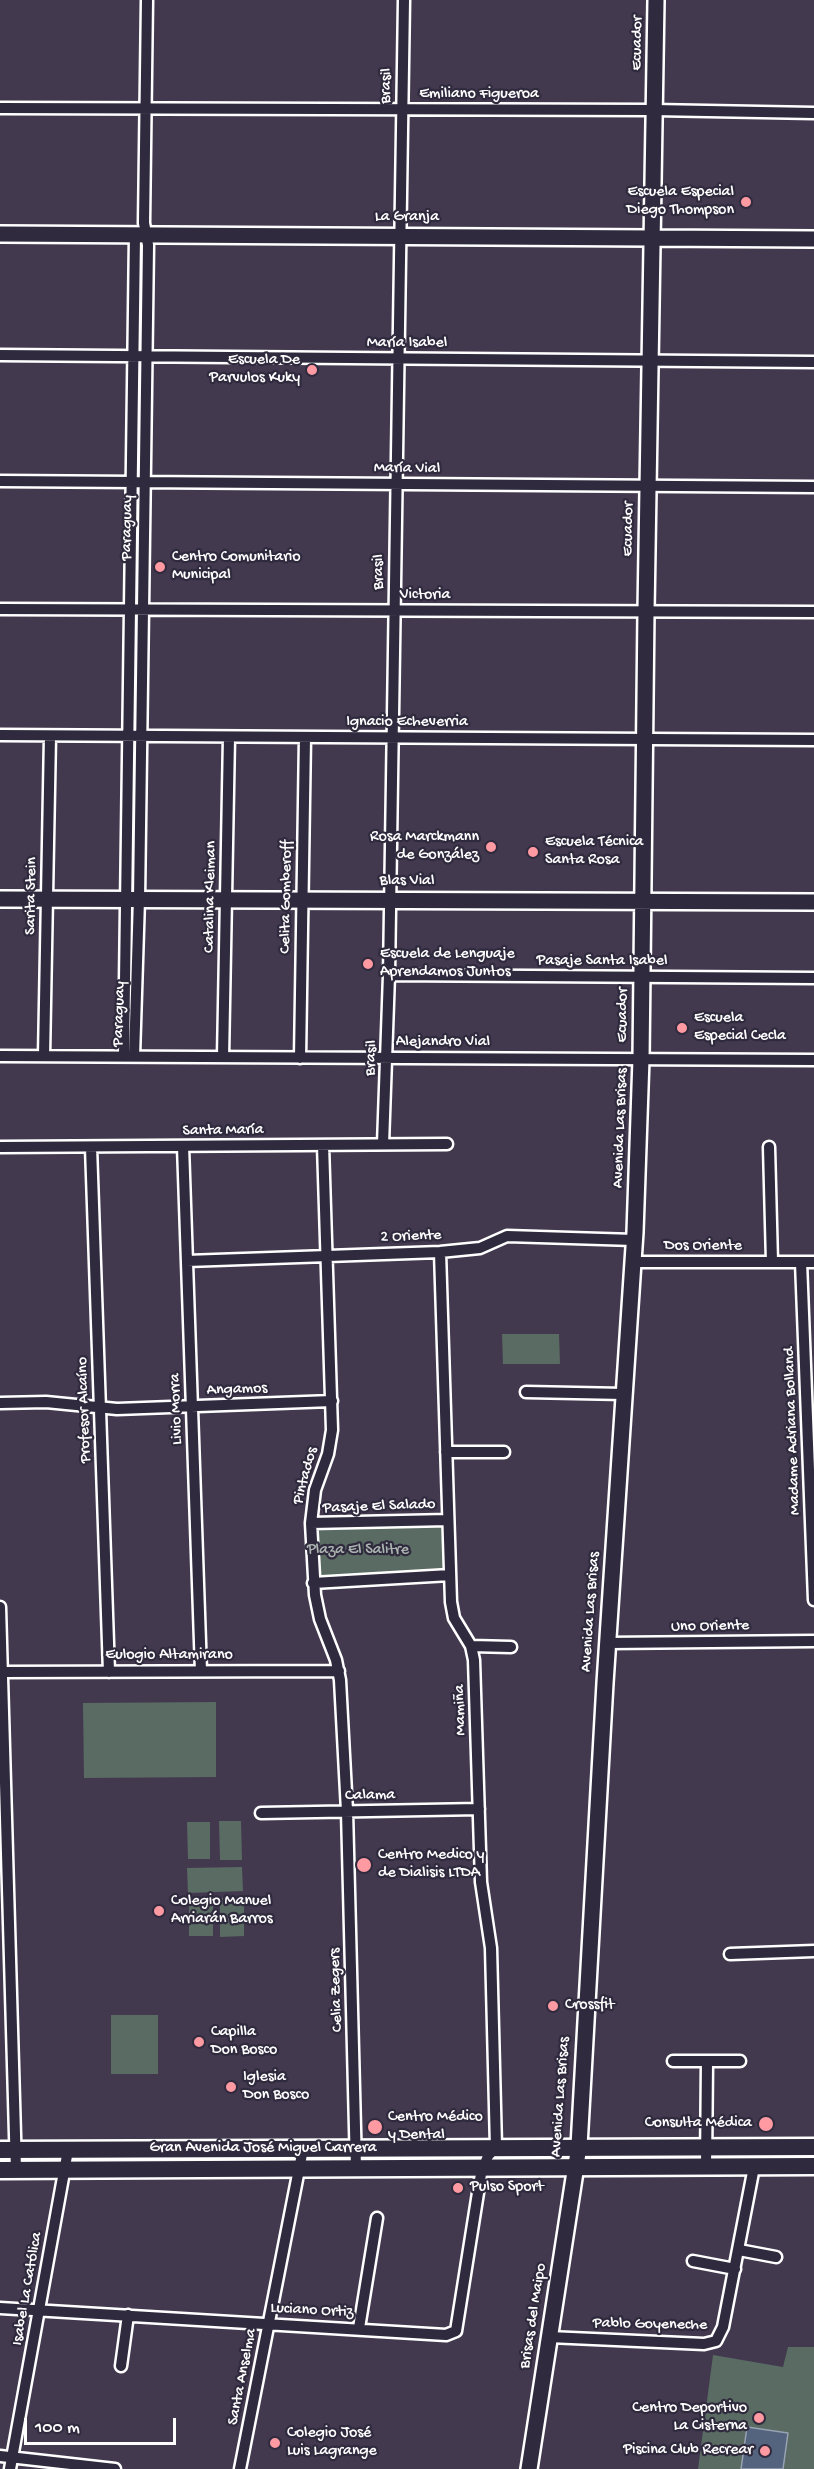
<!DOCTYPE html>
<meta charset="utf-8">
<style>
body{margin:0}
#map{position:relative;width:814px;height:2469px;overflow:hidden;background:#43394e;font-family:"Gochi Hand",sans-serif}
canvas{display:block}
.scale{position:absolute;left:24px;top:2418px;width:152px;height:27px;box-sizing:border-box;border:3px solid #fff;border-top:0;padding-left:8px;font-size:18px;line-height:21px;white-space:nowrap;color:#fff;-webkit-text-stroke:4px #2f2a3d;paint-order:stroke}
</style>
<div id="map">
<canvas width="814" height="2469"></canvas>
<div class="scale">100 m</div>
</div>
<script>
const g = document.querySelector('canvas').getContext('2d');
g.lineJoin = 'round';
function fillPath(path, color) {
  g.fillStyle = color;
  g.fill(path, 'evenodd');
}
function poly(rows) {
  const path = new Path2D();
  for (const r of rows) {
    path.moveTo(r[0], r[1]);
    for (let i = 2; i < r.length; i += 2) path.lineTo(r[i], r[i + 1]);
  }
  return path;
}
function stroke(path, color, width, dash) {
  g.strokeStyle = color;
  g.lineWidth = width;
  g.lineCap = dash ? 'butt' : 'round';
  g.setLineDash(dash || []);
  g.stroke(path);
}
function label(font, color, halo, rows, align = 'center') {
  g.font = font + ' "Gochi Hand",sans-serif';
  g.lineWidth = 4.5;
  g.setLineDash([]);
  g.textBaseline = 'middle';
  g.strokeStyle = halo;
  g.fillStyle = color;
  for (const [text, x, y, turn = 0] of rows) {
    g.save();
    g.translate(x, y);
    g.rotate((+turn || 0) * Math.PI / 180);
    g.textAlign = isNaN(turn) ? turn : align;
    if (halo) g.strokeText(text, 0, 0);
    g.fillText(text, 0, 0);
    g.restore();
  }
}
fillPath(poly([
 [502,1334,559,1334,560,1364,503,1364],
 [441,1522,444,1572,319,1577,317,1528],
 [216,1702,216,1777,84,1778,83,1703],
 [219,1821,241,1821,242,1860,220,1860],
 [187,1822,210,1822,210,1859,188,1859],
 [242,1867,243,1891,188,1893,187,1868],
 [189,1898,213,1898,213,1936,189,1936],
 [220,1898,244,1898,244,1936,220,1937],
 [111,2015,158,2015,158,2074,111,2074],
 [788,2347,814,2347,814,2469,698,2469,713,2355,783,2367]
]), '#5a6b63');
const water = poly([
 [747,2427,788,2433,783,2469,741,2469,747,2427]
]);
fillPath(water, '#54647f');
stroke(water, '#98a2b2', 1.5);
const street = poly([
 [0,108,654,110,814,113],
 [0,355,814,362],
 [0,481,814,487],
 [0,609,814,612],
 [0,735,814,740],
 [389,975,814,978],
 [0,1056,814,1060],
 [44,1056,50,736],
 [124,1056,135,235],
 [134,1056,139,899,148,245,144,223,147,0],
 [223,1057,229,737],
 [300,1058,305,737],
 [383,1144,389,975,404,0],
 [323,1145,332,1430,328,1454,315,1490,311,1523,315,1595,320,1619,336,1660,340,1680,347,1811,356,2168],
 [183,1146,201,1671],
 [0,1147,447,1144],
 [91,1147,109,1672],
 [769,1147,772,1262],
 [187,1261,440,1252,480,1248,507,1236,634,1240],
 [633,1262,814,1262],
 [801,1262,814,1600],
 [526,1392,624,1394],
 [0,1403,46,1402,117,1409,332,1401],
 [446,1452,504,1452],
 [311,1523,448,1520],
 [313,1583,450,1575],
 [0,1607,16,2170],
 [607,1643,814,1641],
 [471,1646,511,1647],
 [0,1672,339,1671],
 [261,1813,479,1809],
 [730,1954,814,1951],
 [673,2061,740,2061],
 [706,2167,707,2061],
 [739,2250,776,2257],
 [693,2261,735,2269],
 [0,2308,446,2335,456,2331,481,2174,488,2156,496,2147,491,1948,481,1882,474,1660,471,1646,454,1618,451,1602,440,1252],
 [359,2328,377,2218],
 [549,2337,704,2344,716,2341,723,2327,754,2167],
 [121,2366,128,2315],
 [0,2456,115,2469],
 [10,2469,68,2150],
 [240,2469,303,2149]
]);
const secondary = poly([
 [0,234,814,239],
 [0,899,814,902],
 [529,2469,579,2146,605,1683,635,1232,641,1059,646,611,656,0]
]);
const primary = poly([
 [0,2150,814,2147],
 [0,2170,814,2166]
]);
stroke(street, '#fff', 15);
stroke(secondary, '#fff', 20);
stroke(primary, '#fff', 21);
stroke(street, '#2f2a3d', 10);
stroke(secondary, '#2f2a3d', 15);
stroke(primary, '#2f2a3d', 16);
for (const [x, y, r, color] of [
 [746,202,6,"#ff9aa2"],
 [312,370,6,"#ff9aa2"],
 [160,567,6,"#ff9aa2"],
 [491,847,6,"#ff9aa2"],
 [533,852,6,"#ff9aa2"],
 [368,964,6,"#ff9aa2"],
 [682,1028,6,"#ff9aa2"],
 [364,1865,8,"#ff9aa2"],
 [159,1911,6,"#ff9aa2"],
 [553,2006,6,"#ff9aa2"],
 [199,2042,6,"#ff9aa2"],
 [231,2087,6,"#ff9aa2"],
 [766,2124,8,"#ff9aa2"],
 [375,2127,8,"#ff9aa2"],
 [458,2188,6,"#ff9aa2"],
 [759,2418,6,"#ff9aa2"],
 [275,2443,6,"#ff9aa2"],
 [765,2451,6,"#ff9aa2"]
]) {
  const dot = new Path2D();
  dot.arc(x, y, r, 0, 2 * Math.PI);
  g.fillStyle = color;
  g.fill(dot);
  stroke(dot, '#2f2a3d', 2);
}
label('16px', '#fff', '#2f2a3d', [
 ["Ecuador",638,43,-89],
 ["Brasil",387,86,-89],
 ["Emiliano Figueroa",479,95],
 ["La Granja",407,218],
 ["María Isabel",407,344],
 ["María Vial",407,469,1],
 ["Paraguay",128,528,-89],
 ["Ecuador",629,529,-89],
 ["Brasil",380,572,-90],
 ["Victoria",425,596],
 ["Ignacio Echeverria",407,723],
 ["Blas Vial",407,882],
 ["Sarita Stein",32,896,-89],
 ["Catalina Kleiman",211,897,-89],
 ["Celita Gomberoff",287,897,-89],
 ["Pasaje Santa Isabel",602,962],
 ["Paraguay",120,1014,-88],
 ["Ecuador",624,1015,-90],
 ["Alejandro Vial",443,1043],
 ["Brasil",372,1058,-88],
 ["Avenida Las Brisas",621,1128,-88],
 ["Santa María",223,1131,-1],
 ["2 Oriente",411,1237,-2],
 ["Dos Oriente",703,1247],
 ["Angamos",237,1390,-2],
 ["Livio Morra",177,1409,-92],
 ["Profesor Alcaíno",85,1410,-92],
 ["Madame Adriana Bolland",793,1431,-92],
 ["Pintados",306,1476,-75],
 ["Pasaje El Salado",379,1507,-2],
 ["Avenida Las Brisas",591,1612,-86],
 ["Uno Oriente",710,1627,-1],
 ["Eulogio Altamirano",169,1656],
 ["Mamiña",461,1710,-92],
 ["Calama",370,1796,-1],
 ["Celia Zegers",337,1990,-92],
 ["Avenida Las Brisas",561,2097,-86],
 ["Gran Avenida José Miguel Carrera",263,2149],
 ["Isabel La Católica",28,2289,-80],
 ["Luciano Ortiz",312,2311,3],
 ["Brisas del Maipo",534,2316,-81],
 ["Pablo Goyeneche",650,2325,1],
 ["Santa Anselma",243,2377,-79]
]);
label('16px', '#fff', '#2f2a3d', [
 ["Escuela Especial",734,193,"right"],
 ["Diego Thompson",734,211,"right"],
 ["Escuela De",300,361,"right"],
 ["Parvulos Kuky",300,379,"right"],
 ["Centro Comunitario",172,558],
 ["Municipal",172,576],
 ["Rosa Marckmann",479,838,"right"],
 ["de González",479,856,"right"],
 ["Escuela Técnica",545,843],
 ["Santa Rosa",545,861],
 ["Escuela de Lenguaje",380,955],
 ["Aprendamos Juntos",380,973],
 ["Escuela",694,1019],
 ["Especial Cecla",694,1037],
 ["Centro Medico y",378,1856],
 ["de Dialisis LTDA",378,1874],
 ["Colegio Manuel",171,1902],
 ["Arriarán Barros",171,1920],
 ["Crossfit",565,2006],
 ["Capilla",211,2033],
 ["Don Bosco",211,2051],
 ["Iglesia",243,2078],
 ["Don Bosco",243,2096],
 ["Centro Médico",388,2118],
 ["y Dental",388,2136],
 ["Consulta Médica",752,2124,"right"],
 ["Pulso Sport",470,2188],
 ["Centro Deportivo",747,2409,"right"],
 ["La Cisterna",747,2427,"right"],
 ["Colegio José",287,2434],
 ["Luis Lagrange",287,2452],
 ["Piscina Club Recrear",753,2451,"right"]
], 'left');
label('16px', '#acb5b1', '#2f2a3d', [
 ["Plaza El Salitre",358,1551]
]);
</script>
